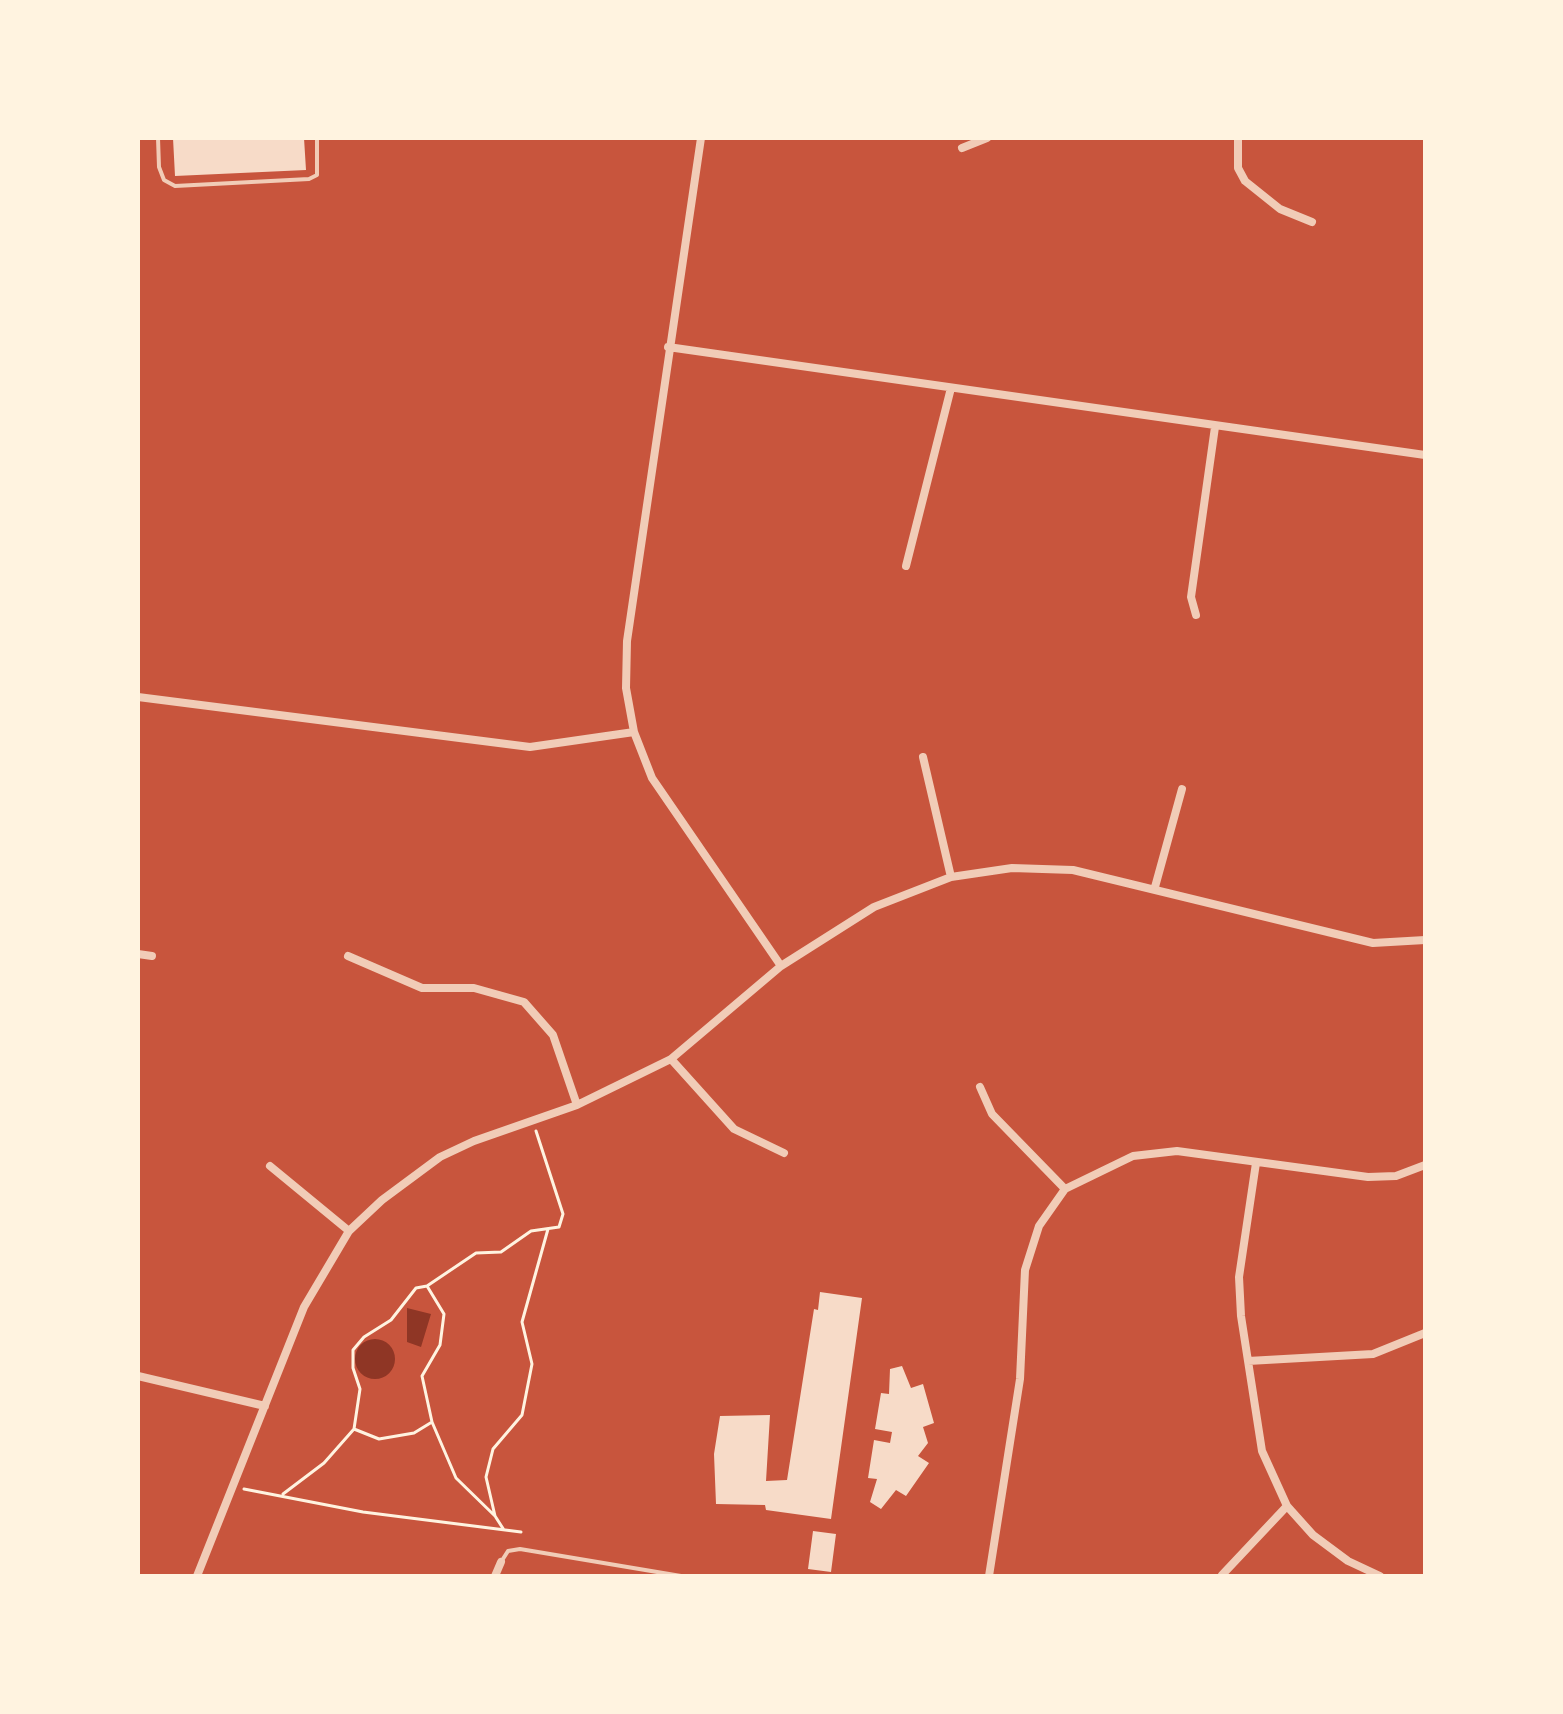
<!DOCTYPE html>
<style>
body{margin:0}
#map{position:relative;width:1563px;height:1714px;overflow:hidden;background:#c8553d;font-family:"Asap Condensed",sans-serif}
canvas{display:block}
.frame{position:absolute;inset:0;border:140px solid #fff3e0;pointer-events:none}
</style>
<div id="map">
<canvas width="1563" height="1714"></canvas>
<div class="frame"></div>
</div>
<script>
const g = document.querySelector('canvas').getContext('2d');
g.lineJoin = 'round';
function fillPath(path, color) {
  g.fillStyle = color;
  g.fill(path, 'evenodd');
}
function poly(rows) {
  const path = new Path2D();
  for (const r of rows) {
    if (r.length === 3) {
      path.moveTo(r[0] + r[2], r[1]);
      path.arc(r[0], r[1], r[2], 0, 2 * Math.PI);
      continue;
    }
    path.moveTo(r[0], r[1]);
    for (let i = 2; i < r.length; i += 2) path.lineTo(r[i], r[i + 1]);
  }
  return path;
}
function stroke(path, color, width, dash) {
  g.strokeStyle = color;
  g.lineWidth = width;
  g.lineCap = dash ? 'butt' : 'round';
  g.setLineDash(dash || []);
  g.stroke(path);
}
fillPath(poly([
 [407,1308,431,1314,421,1347,407,1342],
 [375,1359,20]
]), '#8f3625');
fillPath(poly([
 [173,138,304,138,306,170,175,176],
 [820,1292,862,1298,831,1519,766,1510,765,1505,716,1504,714,1454,720,1416,770,1415,766,1481,787,1480,814,1309,818,1310],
 [902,1366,911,1388,923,1384,934,1423,923,1427,928,1443,918,1456,929,1463,906,1496,896,1490,881,1509,870,1502,877,1479,868,1478,874,1440,890,1443,892,1432,875,1429,881,1393,889,1394,890,1369],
 [813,1531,836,1534,831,1572,808,1569]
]), '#f7dbc8');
stroke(poly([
 [427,1286,444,1314,440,1345,422,1376,432,1422],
 [354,1429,379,1439,414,1433,432,1422,456,1478,495,1516,504,1530],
 [244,1489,363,1512,521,1532],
 [283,1494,324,1463,354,1429,360,1389,353,1368,353,1350,364,1337,391,1320,416,1288,427,1286,476,1253,501,1252,531,1231,559,1227,563,1214,536,1131],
 [495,1516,486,1477,493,1449,522,1415,532,1364,522,1322,548,1229]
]), '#fff3e0', 3);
stroke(poly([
 [158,138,159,167,164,180,175,186,309,179,317,175,317,138],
 [501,1562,508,1551,520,1549,681,1576],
 [773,1576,796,1576]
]), '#f1ccb7', 4);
stroke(poly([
 [701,138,627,641,626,688,634,732,652,778,781,966],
 [1238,138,1238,168,1245,181,1280,209,1312,222],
 [962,148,987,138],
 [668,347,1425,455],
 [906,566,951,388],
 [1196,615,1191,597,1215,427],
 [138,697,530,747,634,732],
 [923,757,951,877],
 [1155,887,1182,789],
 [138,954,152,956],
 [348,956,422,988,474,988,524,1002,553,1035,577,1105],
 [671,1059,734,1129,784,1153],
 [980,1087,992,1114,1065,1189],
 [1256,1163,1239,1277,1241,1316,1262,1451,1287,1506,1313,1535,1348,1561,1380,1576],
 [270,1166,349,1231],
 [1248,1361,1373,1354,1425,1333],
 [138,1376,265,1406],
 [1222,1575,1287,1506],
 [197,1576,304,1307,349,1231,382,1200,440,1157,474,1141,577,1105,671,1059,781,966,874,907,951,877,1012,868,1073,870,1373,943,1425,940],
 [495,1576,501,1562],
 [989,1576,1020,1379,1025,1270,1039,1226,1065,1189,1133,1156,1177,1151,1368,1177,1396,1176,1425,1165]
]), '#f1ccb7', 8);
</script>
